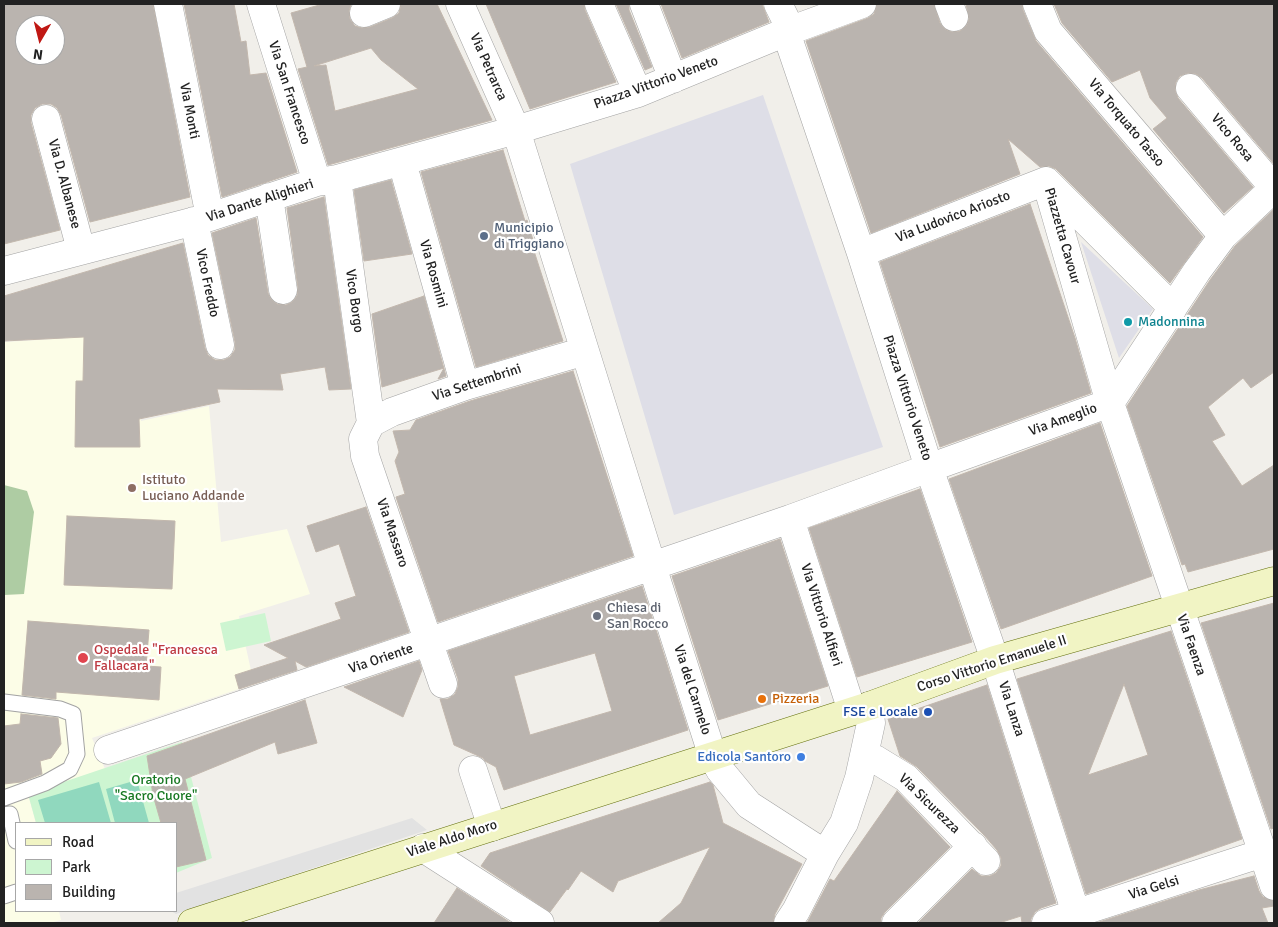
<!DOCTYPE html>
<style>
body{margin:0}
#map{position:relative;width:1278px;height:927px;overflow:hidden;background:#f1efea;font-family:Signika,sans-serif}
canvas{display:block}
.frame{position:absolute;inset:0;border:5px solid #222;pointer-events:none}
.legend{position:absolute;left:15px;top:822px;width:162px;height:90px;box-sizing:border-box;background:#fff;border:1px solid #a7a7a7;margin:0;padding:6px 9px;list-style:none;font-size:15px;color:#222}
.legend li{display:flex;align-items:center;gap:10px;height:25px}
.legend b{width:25px;border:1px solid #a7a7a7}
.north{position:absolute;left:15px;top:15px;width:50px;height:50px;box-sizing:border-box;background:#fff;border:1px solid #a7a7a7;border-radius:50%;rotate:188deg;font-size:14px;font-weight:700;line-height:20px;text-align:center;color:#222}
.north::after{content:'';display:block;margin:auto;width:18px;height:22px;background:#c01814;clip-path:polygon(50% 0,100% 100%,50% 72%,0 100%)}
</style>
<div id="map">
<canvas width="1278" height="927"></canvas>
<div class="frame"></div>
<ul class="legend">
<li><b style="height:6px;background:#f1f4c4"></b>Road</li>
<li><b style="height:14px;background:#cdf5d1"></b>Park</li>
<li><b style="height:14px;background:#bab4af"></b>Building</li>
</ul>
<div class="north">N</div>
</div>
<script>
const g = document.querySelector('canvas').getContext('2d');
g.lineJoin = 'round';
function fillPath(path, color) {
  g.fillStyle = color;
  g.fill(path, 'evenodd');
}
function poly(rows) {
  const path = new Path2D();
  for (const r of rows) {
    path.moveTo(r[0], r[1]);
    for (let i = 2; i < r.length; i += 2) path.lineTo(r[i], r[i + 1]);
  }
  return path;
}
function stroke(path, color, width, dash) {
  g.strokeStyle = color;
  g.lineWidth = width;
  g.lineCap = dash ? 'butt' : 'round';
  g.setLineDash(dash || []);
  g.stroke(path);
}
function label(font, color, halo, rows, align = 'center') {
  g.font = font + ' Signika,sans-serif';
  g.lineWidth = 4.5;
  g.setLineDash([]);
  g.textBaseline = 'middle';
  g.strokeStyle = halo;
  g.fillStyle = color;
  for (const [text, x, y, turn = 0] of rows) {
    g.save();
    g.translate(x, y);
    g.rotate((+turn || 0) * Math.PI / 180);
    g.textAlign = isNaN(turn) ? turn : align;
    if (halo) g.strokeText(text, 0, 0);
    g.fillText(text, 0, 0);
    g.restore();
  }
}
fillPath(poly([
 [131,259,141,421,209,406,221,542,287,529,310,594,239,616,254,684,92,738,105,769,28,794,36,823,16,823,16,911,59,911,61,920,50,923,4,923,4,342,71,338,72,276]
]), '#fcfde7');
fillPath(poly([
 [4,485,27,491,34,512,24,594,4,595]
]), '#aecca3');
fillPath(poly([
 [265,613,271,641,226,651,220,623],
 [182,742,212,858,176,873,176,823,36,823,28,794]
]), '#cdf5d1');
fillPath(poly([
 [137,780,149,823,115,823,106,789],
 [99,782,111,823,45,823,38,800]
]), '#90d8be');
fillPath(poly([
 [412,818,427,830,176,914,171,911,176,911,176,893]
]), '#e2e2e2');
fillPath(poly([
 [763,95,883,447,674,515,570,164],
 [1081,242,1153,309,1119,358]
]), '#dedee7');
const building = poly([
 [4,4,153,4,190,197,90,222,61,115,57,108,51,104,42,104,35,108,31,115,31,123,60,230,4,244,4,4],
 [25,25,55,25,55,55,25,55,25,25],
 [184,4,234,4,241,42,246,41,250,75,266,73,297,172,222,197,184,4],
 [323,4,351,4,349,11,350,19,355,26,362,28,370,27,392,18,399,13,401,4,437,4,492,120,328,165,298,69,307,67,291,13,323,4],
 [371,48,381,60,418,89,335,111,326,65,314,66,371,48],
 [486,4,584,4,585,10,616,82,530,109,486,4],
 [616,4,629,4,629,10,652,67,645,70,616,4],
 [661,4,762,4,769,22,682,58,661,4],
 [877,4,934,4,940,23,945,29,952,32,960,31,966,26,969,19,966,4,1022,4,1023,10,1036,41,1203,237,1170,283,1056,169,1049,166,1040,167,1008,139,1020,174,871,233,806,41,868,18,874,14,877,4],
 [1054,4,1274,4,1274,164,1202,78,1196,74,1188,73,1180,76,1176,82,1175,90,1178,98,1253,187,1224,213,1153,129,1167,118,1150,98,1140,70,1112,82,1062,23,1054,4],
 [503,150,525,221,527,220,536,250,534,251,563,341,476,367,421,172,503,150],
 [391,180,412,254,364,261,354,190,391,180],
 [324,197,351,389,329,390,325,367,280,374,283,390,217,389,220,402,139,419,140,447,75,447,76,381,83,381,84,337,4,341,4,296,183,243,205,348,208,355,215,360,224,360,230,357,235,350,235,342,212,233,256,218,268,293,271,299,277,304,286,305,292,302,297,296,298,288,287,208,324,197],
 [1030,204,1075,338,1091,393,940,447,880,262,1030,204],
 [1274,209,1274,372,1251,388,1243,378,1208,407,1225,435,1212,441,1242,486,1274,465,1274,549,1188,572,1185,564,1182,565,1127,406,1210,280,1235,246,1274,209],
 [424,296,446,376,438,379,444,368,382,387,372,314,424,296],
 [573,371,633,556,438,622,396,497,405,494,395,461,399,452,393,431,410,430,416,420,470,401,573,371],
 [1100,423,1152,576,1001,629,949,479,1100,423],
 [920,489,972,642,857,677,809,528,920,489],
 [366,507,409,632,306,667,295,661,297,670,239,689,235,675,288,658,264,645,341,619,335,603,356,596,339,544,316,552,307,526,366,507],
 [67,516,175,521,172,589,64,585,67,516],
 [780,539,828,686,718,720,672,576,780,539],
 [642,586,688,730,504,790,496,767,485,761,483,758,454,745,440,699,448,699,455,694,458,687,458,679,448,651,642,586],
 [595,653,612,711,530,735,514,676,595,653],
 [1274,603,1274,828,1271,829,1201,623,1274,603],
 [28,621,149,630,146,666,161,667,159,700,56,692,56,699,22,695,28,621],
 [1171,631,1242,839,1086,894,1017,679,1171,631],
 [1124,684,1148,755,1088,775,1124,684],
 [419,661,422,670,403,717,344,687,419,661],
 [987,685,1056,903,1041,908,1035,912,1031,919,1031,923,1022,923,1021,916,999,923,918,923,972,869,981,876,990,876,996,873,1001,866,1001,858,997,850,984,835,917,767,900,756,888,719,987,685],
 [305,700,317,743,278,754,275,742,185,779,206,860,176,867,176,823,161,823,153,795,147,756,305,700],
 [21,714,58,718,61,744,51,758,40,761,42,774,21,782,4,784,4,726,20,724,21,714],
 [710,782,713,785,723,823,802,864,775,914,773,923,658,923,681,903,710,847,618,881,613,892,581,871,568,890,567,889,550,912,481,866,490,853,710,782],
 [897,791,950,847,885,912,881,918,881,923,807,923,830,879,834,881,897,791],
 [1254,876,1259,891,1263,897,1274,901,1274,906,1262,908,1268,923,1096,923,1199,890,1254,876],
 [457,888,511,923,434,923,457,888]
]);
fillPath(building, '#bab4af');
stroke(building, '#c2b7ad', 1);
const lane = poly([
 [4,702,60,709,73,714,77,754,70,769,45,783,4,798],
 [4,815,10,814,16,841],
 [4,896,16,892]
]);
const street = poly([
 [168,4,210,217],
 [261,4,317,182],
 [599,4,638,93],
 [644,4,673,79],
 [778,4,786,20,786,32,862,4],
 [949,4,954,17],
 [1037,4,1048,31,1223,236],
 [364,13,386,4],
 [1190,88,1274,188],
 [46,119,81,250],
 [402,162,465,386],
 [337,179,371,423],
 [1046,181,1110,403,1274,886],
 [1047,182,1173,308],
 [269,197,283,290],
 [194,221,220,345],
 [861,253,1046,181],
 [4,271,210,217,317,182,337,179,516,130,638,93,786,32,861,253,929,468,790,519,652,566,516,130,460,4],
 [371,423,363,439,365,456,443,684],
 [371,423,392,412,465,386,585,351],
 [790,519,852,711],
 [108,750,652,566,713,757,720,770,749,805,825,854,844,823,859,778,871,723,869,706],
 [865,756,875,759,906,778,986,861],
 [473,770,492,827],
 [423,848,540,923],
 [788,923,796,911,825,854],
 [896,923,973,846],
 [1046,923,1263,853],
 [1079,923,995,660,929,468,1110,403,1197,271,1223,236,1274,188]
]);
const secondary = poly([
 [192,923,869,706,995,660,1274,581]
]);
stroke(lane, '#a3a3a3', 17);
stroke(street, '#a3a3a3', 29);
stroke(secondary, '#657110', 29);
stroke(lane, '#fff', 15);
stroke(street, '#fff', 28);
stroke(secondary, '#f1f4c4', 28);
for (const [x, y, r, color] of [
 [484,236,5,"#5c6f8a"],
 [1128,322,5,"#0f9aa8"],
 [132,488,5,"#8d6e63"],
 [597,616,5,"#6b7280"],
 [83,658,6,"#e0444e"],
 [762,699,5,"#e8710a"],
 [928,712,5,"#1a4fb4"],
 [801,757,5,"#3f7fe0"]
]) {
  const dot = new Path2D();
  dot.arc(x, y, r, 0, 2 * Math.PI);
  g.fillStyle = color;
  g.fill(dot);
  stroke(dot, '#fff', 2);
}
label('14px', '#222', '#fff', [
 ["Via Petrarca",488,67,66],
 ["Piazza Vittorio Veneto",656,83,-20],
 ["Via San Francesco",289,93,72],
 ["Via Monti",189,111,79],
 ["Via Torquato Tasso",1126,123,50],
 ["Vico Rosa",1232,138,50],
 ["Via D. Albanese",64,184,75],
 ["Via Dante Alighieri",260,201,-18],
 ["Via Ludovico Ariosto",953,217,-21],
 ["Piazzetta Cavour",1062,236,74],
 ["Via Rosmini",433,274,74],
 ["Vico Freddo",207,283,78],
 ["Vico Borgo",354,301,82],
 ["Via Settembrini",477,383,-18],
 ["Piazza Vittorio Veneto",907,398,72],
 ["Via Ameglio",1063,420,-20],
 ["Via Massaro",392,533,71],
 ["Via Vittorio Alfieri",821,615,72],
 ["Via Faenza",1191,645,71],
 ["Via Oriente",381,659,-19],
 ["Corso Vittorio Emanuele II",992,664,-18],
 ["Via del Carmelo",692,690,72],
 ["Via Lanza",1011,709,72],
 ["Via Sicurezza",929,804,44],
 ["Viale Aldo Moro",452,839,-18],
 ["Via Gelsi",1154,888,-17]
]);
label('14px', '#4e5e75', '#fff', [
 ["Municipio",494,228],
 ["di Triggiano",494,244]
], 'left');
label('14px', '#0d838f', '#fff', [
 ["Madonnina",1138,322]
], 'left');
label('14px', '#785e54', '#fff', [
 ["Istituto",142,480],
 ["Luciano Addande",142,496]
], 'left');
label('14px', '#5b616d', '#fff', [
 ["Chiesa di",607,608],
 ["San Rocco",607,624]
], 'left');
label('14px', '#be3a42', '#fff', [
 ["Ospedale \"Francesca",94,650],
 ["Fallacara\"",94,666]
], 'left');
label('14px', '#c56008', '#fff', [
 ["Pizzeria",772,699]
], 'left');
label('14px', '#164399', '#fff', [
 ["FSE e Locale",918,712]
], 'right');
label('14px', '#366cbe', '#fff', [
 ["Edicola Santoro",791,757]
], 'right');
label('14px', '#177822', '#fff', [
 ["Oratorio",156,780],
 ["\"Sacro Cuore\"",156,796]
]);
</script>
